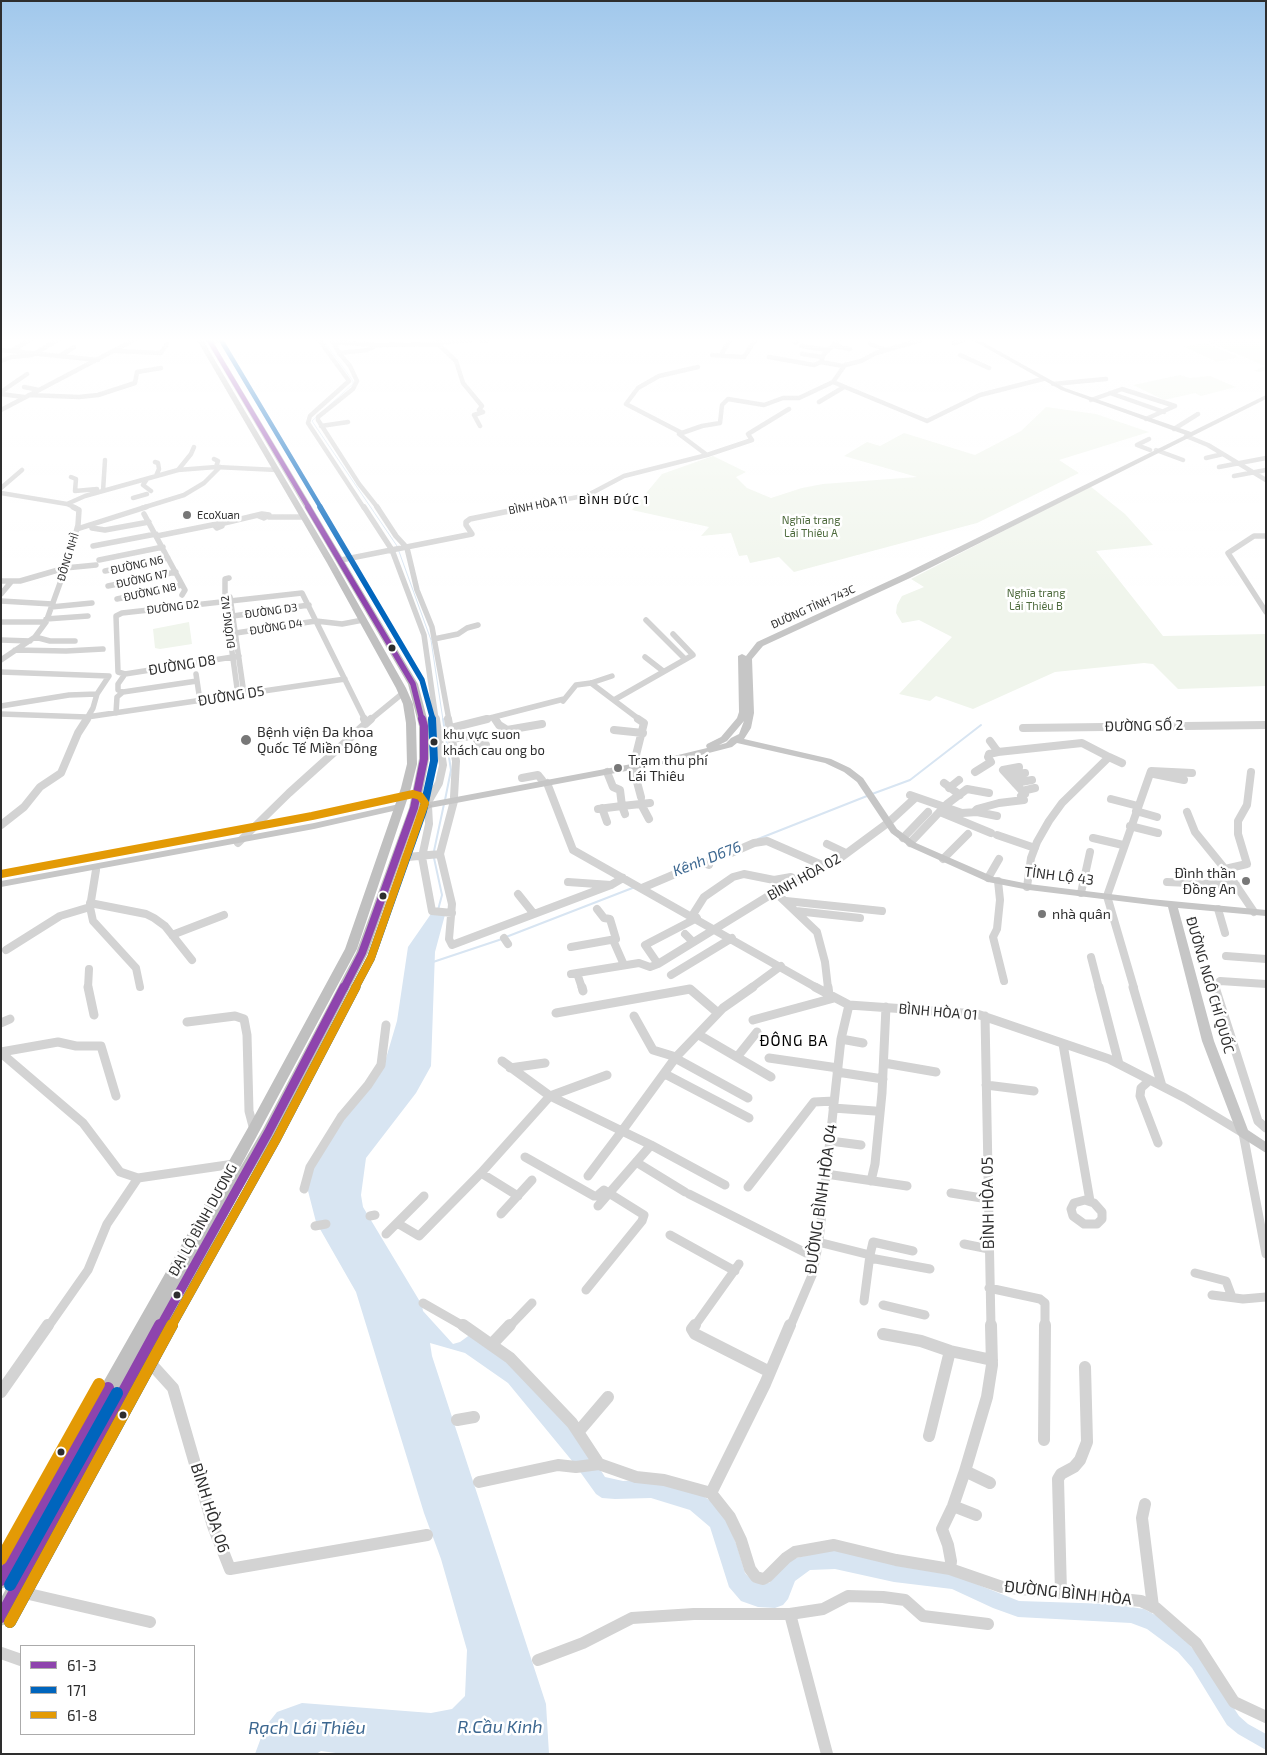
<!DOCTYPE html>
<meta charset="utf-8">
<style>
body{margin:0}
#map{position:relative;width:1267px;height:1755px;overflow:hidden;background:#fff;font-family:"Exo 2",sans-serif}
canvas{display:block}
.frame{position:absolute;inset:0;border:2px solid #2e2e2e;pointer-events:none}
.legend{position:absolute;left:20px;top:1645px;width:175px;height:90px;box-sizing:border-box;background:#fff;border:1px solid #ababab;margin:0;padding:6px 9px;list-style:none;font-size:15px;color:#2e2e2e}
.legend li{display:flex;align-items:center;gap:10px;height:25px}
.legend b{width:25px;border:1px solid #ababab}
</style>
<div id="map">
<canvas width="1267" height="1755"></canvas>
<div class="frame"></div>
<ul class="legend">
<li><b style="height:6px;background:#8e44ad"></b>61-3</li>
<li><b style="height:6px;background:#0065bd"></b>171</li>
<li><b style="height:6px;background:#e39a05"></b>61-8</li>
</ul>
</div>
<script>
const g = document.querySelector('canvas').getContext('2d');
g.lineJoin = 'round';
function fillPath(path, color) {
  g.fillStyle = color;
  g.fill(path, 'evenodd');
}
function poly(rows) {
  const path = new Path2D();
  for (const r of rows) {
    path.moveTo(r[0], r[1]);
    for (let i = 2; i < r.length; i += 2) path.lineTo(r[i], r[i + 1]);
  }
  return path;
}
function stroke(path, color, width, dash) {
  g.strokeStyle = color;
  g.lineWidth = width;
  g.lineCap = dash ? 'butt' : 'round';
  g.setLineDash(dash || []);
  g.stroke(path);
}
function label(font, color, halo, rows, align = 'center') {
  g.font = font + ' "Exo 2",sans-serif';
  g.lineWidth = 5;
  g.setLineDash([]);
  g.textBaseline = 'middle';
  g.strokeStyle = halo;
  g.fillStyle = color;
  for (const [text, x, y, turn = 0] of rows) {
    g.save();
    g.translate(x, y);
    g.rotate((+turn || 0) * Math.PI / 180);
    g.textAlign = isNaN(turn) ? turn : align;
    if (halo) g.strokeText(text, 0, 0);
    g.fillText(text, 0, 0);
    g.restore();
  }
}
fillPath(poly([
 [1217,340,1266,340,1266,370,1260,372,1254,371,1265,366,1209,342],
 [1205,343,1239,357,1217,362,1184,347],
 [1180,375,1190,378,1210,376,1236,387,1201,396,1195,393,1164,400,1133,385],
 [1046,407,1096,414,1149,432,1059,460,1079,473,977,523,794,572,779,557,750,563,747,555,739,556,731,533,701,536,709,527,632,510,662,474,713,456,746,472,736,477,747,488,771,498,802,488,823,484,917,477,844,456,867,442,880,446,904,433,975,455,1021,431],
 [1090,486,1125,514,1153,545,1096,551,1163,636,1266,634,1266,686,1178,689,1153,664,1144,663,1055,672,973,709,936,696,930,701,899,694,952,637,919,620,902,623,896,613,897,605,902,596,924,587,911,579],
 [189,622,192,644,160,649,155,648,153,629]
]), '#f0f5ec');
fillPath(poly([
 [433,911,446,911,435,952,431,1066,416,1093,366,1158,361,1195,363,1207,422,1305,423,1311,453,1344,460,1342,471,1334,509,1359,577,1433,605,1477,623,1481,642,1480,701,1495,713,1502,727,1521,737,1546,745,1573,755,1583,769,1583,792,1559,835,1549,951,1574,1019,1601,1111,1604,1144,1609,1159,1617,1187,1642,1201,1658,1239,1716,1248,1724,1266,1734,1266,1750,1238,1734,1227,1725,1192,1668,1178,1652,1147,1629,1131,1623,1018,1617,993,1608,952,1589,894,1582,835,1569,810,1570,795,1581,788,1599,783,1605,775,1608,758,1607,741,1601,729,1587,710,1527,690,1510,651,1498,615,1499,602,1498,596,1494,573,1462,508,1383,465,1353,430,1343,432,1356,546,1704,549,1754,343,1754,321,1751,316,1754,255,1754,265,1727,277,1712,302,1703,431,1713,452,1709,465,1696,467,1650,441,1559,424,1513,356,1292,316,1222,307,1187,313,1167,344,1116,384,1065,397,1021,408,947]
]), '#d8e5f2');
stroke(poly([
 [323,340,353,381,353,384,312,421,397,546,431,640,443,720]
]), '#d8e5f2', 1);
stroke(poly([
 [443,719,451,770,445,800],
 [872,794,910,780,981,725],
 [758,839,867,796],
 [434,851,444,804],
 [434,858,442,895,438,910],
 [704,860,730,850],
 [506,937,635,887],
 [433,962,502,939]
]), '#d8e5f2', 2);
stroke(poly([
 [319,340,349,381,310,416,308,423,364,508],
 [332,340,339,353,350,366,357,381,353,389,318,417,318,420,359,484,378,508],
 [481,340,487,340],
 [839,340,824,354,821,362,843,366],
 [1,341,3,340],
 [210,342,222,340],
 [333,342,377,345],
 [435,343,470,340],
 [795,343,797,340],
 [954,343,963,340],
 [870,344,887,350],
 [801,346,828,350],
 [834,346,850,349],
 [1,350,98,360],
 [11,351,30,340],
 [115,351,161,353,167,344],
 [339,353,367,350,377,345,438,344,456,361,463,383,482,406,479,410,483,412,474,415,480,426],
 [802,354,822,357],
 [712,355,744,357,755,340],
 [721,355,730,340],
 [960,355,989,368],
 [60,356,74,347],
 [769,357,814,365,821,362],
 [1,361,11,357,32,355,58,340],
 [833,382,927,421,980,395,1043,379],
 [1053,384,1106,379],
 [24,387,39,390],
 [1,392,27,374],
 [1110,393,1164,412],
 [1,394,24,397],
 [29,395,79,397,98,395,135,383,137,372,161,368],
 [1091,400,1122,389,1175,406,1146,419],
 [819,402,844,387],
 [1,410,134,340],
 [321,426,348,422],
 [1174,429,1198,414],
 [682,433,626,404,638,388,659,376,698,367],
 [1186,436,1208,445,1266,480],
 [1149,439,1137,445,1150,450],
 [1156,450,1183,460],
 [707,455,679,434,702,426,720,423,722,405,728,399,764,405,783,398,799,398,833,382,845,365,861,361,876,353,921,340],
 [1206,458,1223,454],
 [214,459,218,461,216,467],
 [155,462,158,463,159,469,156,476],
 [1219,467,1266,458],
 [178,470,191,454,194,447],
 [1234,476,1266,470],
 [71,477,76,479,75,491,97,489],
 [147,479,143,485,151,491],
 [1,488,22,470],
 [103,491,105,460],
 [1,493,67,504,76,508],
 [133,498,147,494],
 [67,504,85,496,178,470,216,467,277,470],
 [142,508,184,495,204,483,220,467],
 [522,508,588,495,624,476,707,455,752,440,748,434,789,409]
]), '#d3d3d3', 4.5);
stroke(poly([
 [364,507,392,550,424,635,436,720],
 [377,507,396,536,407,548,417,590,432,627,449,720],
 [144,514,185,590,182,595],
 [269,517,304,517],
 [220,524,262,514,269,515,264,518,259,516],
 [92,528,105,530,149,522],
 [77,529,146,507],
 [157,536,217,524,222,526,217,528,214,525],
 [1266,536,1254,536,1228,553,1266,612],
 [93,546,156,534],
 [99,560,163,547],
 [341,560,472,534,466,525,466,522,470,519,529,507],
 [105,571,168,558],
 [229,578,225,579,225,601,238,695],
 [1,581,20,581,65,568,96,565],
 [108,586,176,572],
 [1,594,11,582],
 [230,597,244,694],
 [117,599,182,585],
 [1,601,52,604],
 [51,607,92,603],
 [233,616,309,605],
 [46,619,88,616],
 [646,620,685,659],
 [1,622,46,622],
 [229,634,316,621,342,624,363,620],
 [35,637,50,641,75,641],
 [434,639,458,634,467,628,478,625],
 [1,640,30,641],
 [15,650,66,651,103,649],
 [239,656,125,674,118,672,116,616,122,613,302,593,365,720],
 [645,657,663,671],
 [1,660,35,637,46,622,68,561,78,525,79,510,73,507],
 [1,672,109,676,97,694,93,708,86,720],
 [196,674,200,701],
 [591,683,640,720],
 [123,692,118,690,118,684,125,674],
 [614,700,693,655,673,634],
 [563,701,576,685,591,683,612,676],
 [1,706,69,695,97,694],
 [116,713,117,697,123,692,197,681],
 [1,714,87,717,345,679],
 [494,717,564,699],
 [370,720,403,693],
 [482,720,494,717,496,720]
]), '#d3d3d3', 5.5);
stroke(poly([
 [364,719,366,723],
 [448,719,456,761,454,797],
 [495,719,499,725,507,730,542,724],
 [451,728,487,719],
 [1023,728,1266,725],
 [614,730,643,733],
 [452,739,470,736,475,737,481,745,486,745],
 [990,741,998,752,1082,743,1109,757,1062,803,1049,821,1037,842,1031,858,1027,887],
 [1109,757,1122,763],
 [634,763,644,723,638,719],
 [633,767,641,797],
 [607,772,613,787,620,790,622,806,650,803],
 [975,772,991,762,988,757,989,754,998,752],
 [1251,772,1247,805,1238,821,1238,834,1247,864,1225,869,1254,912],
 [1154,774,1184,780],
 [1009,776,1025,773],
 [522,778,538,775,542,780],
 [547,783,573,850,817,988],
 [944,783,960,795],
 [1015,783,1032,780],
 [949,788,959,780],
 [1022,791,1035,788],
 [910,795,962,813,977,812,997,816],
 [1111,799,1138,806],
 [454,801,440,854,452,904,449,939,452,945,611,885,623,878],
 [428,802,439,783,443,765,436,719],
 [641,804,649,819],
 [428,806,429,824,422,857,432,911,452,913],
 [602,808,607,822],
 [598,809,622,806,625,814],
 [1136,811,1157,817],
 [940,812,991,833],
 [974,812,977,809,999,803,1024,800,1021,796,1025,794,1003,770,1019,767],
 [1187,812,1195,832,1225,869],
 [1,825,24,807,40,787,61,773,78,733,87,719],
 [1130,826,1158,833],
 [997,835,1035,848],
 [903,838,928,812],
 [1093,838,1123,845],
 [238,843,289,793,371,719],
 [910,843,947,804,967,789,989,793],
 [827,844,846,853],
 [731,853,754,843,767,841,822,865],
 [397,858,440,854],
 [943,859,968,834],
 [96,870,90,907,93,921,136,968,140,987],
 [988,878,999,859],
 [998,881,1000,900,997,929,993,937,1004,981],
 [568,882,611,885],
 [1167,882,1236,885],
 [642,888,694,866,703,863,709,865],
 [775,892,817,932,825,962,828,988],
 [1081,893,1090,852],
 [518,894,534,914],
 [786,901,882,911],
 [90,903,146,914,154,918,165,926,192,960],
 [1218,909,1225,933],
 [796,911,860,918],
 [692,916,704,897,733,877,744,874,774,880,791,877,796,880],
 [685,934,693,942],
 [172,935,224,915],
 [504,938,508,944],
 [613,940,624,965],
 [571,947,616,939,610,919,604,918,597,909],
 [6,950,60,916,90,907],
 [1226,956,1266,959],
 [1091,957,1099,988],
 [658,964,775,892,822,865,839,859,889,822,914,799],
 [577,973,582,988],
 [571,974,639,963,650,967,658,964,645,945,697,918],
 [671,975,732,938],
 [88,988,89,969],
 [751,988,781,966],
 [1134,988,1107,896,1151,771,1192,773],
 [1216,988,1215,985,1220,981,1266,984]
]), '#d3d3d3', 8);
stroke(poly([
 [88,987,94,1015],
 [582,987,583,991],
 [815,987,849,1005,977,1014,1109,1059,1185,1098,1243,1133,1266,1254],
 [828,987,829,995],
 [1099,987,1119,1064],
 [1133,987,1162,1086],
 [1215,987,1258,1121,1266,1128],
 [556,1013,690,989,718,1013],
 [634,1016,653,1050,676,1057],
 [985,1016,991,1327],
 [753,1020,834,998],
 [187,1022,235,1016,244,1019,247,1035,249,1111,254,1130],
 [1,1023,10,1019],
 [699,1035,771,1077],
 [841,1039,863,1043],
 [1063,1044,1090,1201],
 [1,1052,58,1042,76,1046,101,1046,116,1096],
 [1,1053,83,1123,120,1172,138,1178,234,1164],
 [737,1057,757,1032],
 [675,1058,748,1098],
 [769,1058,838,1068],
 [502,1061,550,1096,622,1131,676,1057,723,1008,753,987],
 [884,1063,936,1072],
 [510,1068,545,1063],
 [837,1072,883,1079],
 [665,1074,749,1118],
 [1150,1080,1141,1088,1140,1096,1158,1143],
 [986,1085,1034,1091],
 [833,1108,875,1111],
 [830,1141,861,1145],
 [651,1145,725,1185],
 [525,1157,594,1196,597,1196,604,1190,644,1215,642,1221,586,1290],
 [636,1162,685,1192],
 [481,1173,518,1196],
 [826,1174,907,1186],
 [588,1176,622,1131,651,1145,598,1206],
 [871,1181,875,1164,882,1093,886,1007],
 [748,1187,814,1102,834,1101],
 [304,1189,310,1167,341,1117,368,1085,381,1065,386,1025],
 [951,1193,988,1199],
 [689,1194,816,1258],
 [1085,1200,1094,1203,1102,1212,1102,1219,1097,1224,1084,1224,1073,1216,1071,1209,1074,1203,1085,1200],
 [501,1214,532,1180],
 [370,1216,375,1215],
 [397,1223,419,1236,481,1173,550,1096,607,1075],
 [315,1226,326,1224],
 [386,1234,424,1196],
 [670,1235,735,1271],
 [818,1242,870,1255,864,1301],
 [964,1244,989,1249],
 [870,1255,873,1242,913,1251],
 [870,1258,930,1269],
 [1195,1273,1226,1281,1232,1297],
 [989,1288,1040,1299,1045,1303,1045,1327],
 [1212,1295,1243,1299,1266,1297],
 [423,1303,465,1327],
 [883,1305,925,1315],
 [48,1327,88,1270,107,1224,138,1178],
 [509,1327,532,1303],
 [694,1327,739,1264],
 [790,1327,813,1273,819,1240,841,1039,849,1005]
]), '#d3d3d3', 9);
stroke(poly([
 [463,1325,510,1358,572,1423,599,1464,636,1477,664,1480,711,1493,730,1517,741,1540,750,1569,756,1577,763,1579,767,1577,786,1558,795,1552,834,1545,896,1560,950,1569],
 [695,1325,692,1329,695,1334,770,1372],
 [991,1325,992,1365,987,1397,965,1471,953,1506,942,1529,948,1545,951,1561,950,1569,1002,1587,1141,1601,1156,1608,1196,1643,1234,1702,1266,1717],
 [883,1334,921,1341,950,1351,992,1360],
 [492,1344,510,1325],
 [144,1356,173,1388,213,1526,230,1569,427,1535],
 [1,1392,48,1325],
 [457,1420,474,1417],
 [579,1431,608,1397],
 [929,1436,950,1351],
 [1044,1440,1045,1325],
 [965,1471,990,1483],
 [479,1482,558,1465,576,1467,599,1464],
 [711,1493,765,1384,790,1325],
 [1145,1504,1142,1518,1153,1607],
 [953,1506,976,1515],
 [16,1591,150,1622],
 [1061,1592,1058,1479,1061,1474,1074,1467,1080,1460,1087,1442,1085,1367],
 [1,1653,21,1660],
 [538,1660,583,1643,632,1618,694,1614,790,1614],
 [827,1754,790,1614,823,1609,848,1596,883,1597,905,1600,923,1616,988,1624]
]), '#d3d3d3', 12);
fillPath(poly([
 [972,340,979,340,1065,388,1191,432,1266,395,1266,399,910,578,763,646,752,659,754,713,751,728,744,739,831,759,850,768,863,778,897,829,916,843,994,877,1029,884,1150,899,1266,910,1266,916,1178,908,1214,1041,1248,1130,1266,1142,1266,1153,1239,1136,1237,1133,1202,1041,1168,907,1029,890,988,882,910,847,891,833,857,782,844,772,825,763,737,743,732,747,674,762,419,810,414,807,419,804,674,756,707,748,706,746,707,744,721,737,737,718,739,712,738,656,742,654,746,656,757,642,904,574,1186,435,1061,390,972,340],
 [744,721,739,734,731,738,726,743,719,745,727,741,744,721],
 [399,804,402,805,404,807,402,809,314,829,1,887,1,881,314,823,399,804]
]), '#c6c6c6');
fillPath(poly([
 [197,340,203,340,335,563,406,688,413,704,416,723,417,764,411,788,357,949,237,1173,263,1129,356,953,409,808,419,759,419,726,408,684,206,340,212,340,418,684,429,726,429,759,420,806,428,803,433,806,416,817,368,953,275,1133,240,1193,7,1623,1,1626,1,1598,119,1385,7,1586,1,1589,1,1562,249,1126,345,949,401,788,407,764,406,723,403,704,396,688,327,563,197,340]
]), '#c0c0c0');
stroke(poly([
 [209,340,309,508]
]), '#8e44ad', 4.5);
stroke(poly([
 [308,507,413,684,422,720]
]), '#8e44ad', 5.5);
stroke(poly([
 [344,988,362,953,414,808,424,759,424,726,422,719]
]), '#8e44ad', 8);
stroke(poly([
 [160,1327,268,1133,344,987]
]), '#8e44ad', 9);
stroke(poly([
 [1,1580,108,1388],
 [1,1617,160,1325]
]), '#8e44ad', 12);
stroke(poly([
 [221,340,321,508]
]), '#0065bd', 4.5);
stroke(poly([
 [320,507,422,680,433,720]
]), '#0065bd', 5.5);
stroke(poly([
 [355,988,371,958,423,811,434,761,432,719]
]), '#0065bd', 8);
stroke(poly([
 [171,1327,277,1138,356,987]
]), '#0065bd', 9);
stroke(poly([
 [10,1585,117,1393],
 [10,1622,172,1325]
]), '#0065bd', 12);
stroke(poly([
 [1,874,312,816,413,794,420,796,425,803,371,958,355,988]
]), '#e39a05', 8);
stroke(poly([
 [171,1327,277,1138,356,987]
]), '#e39a05', 9);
stroke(poly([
 [1,1559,99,1384],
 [10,1622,172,1325]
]), '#e39a05', 12);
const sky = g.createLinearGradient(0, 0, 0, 586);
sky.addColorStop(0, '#a1c8ec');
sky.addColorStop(0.58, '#fff');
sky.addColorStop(1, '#ffffff00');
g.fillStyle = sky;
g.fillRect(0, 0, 1267, 586);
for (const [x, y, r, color] of [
 [187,515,5,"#777"],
 [392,648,4.5,"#2e2e2e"],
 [246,740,6,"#777"],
 [434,742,4.5,"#2e2e2e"],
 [618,768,5,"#777"],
 [1246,881,5,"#777"],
 [383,896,4.5,"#2e2e2e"],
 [1042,914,5,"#777"],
 [177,1295,4.5,"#2e2e2e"],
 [123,1415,4.5,"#2e2e2e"],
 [61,1452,4.5,"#2e2e2e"]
]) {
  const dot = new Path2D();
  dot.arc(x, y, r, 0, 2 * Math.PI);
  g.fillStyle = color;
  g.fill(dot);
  stroke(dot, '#fff', 2);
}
label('11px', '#2e2e2e', '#fff', [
 ["BÌNH HÒA 11",538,505,-11],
 ["ĐÔNG NHÌ",68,557,-73],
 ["ĐƯỜNG N6",137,565,-12],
 ["ĐƯỜNG N7",142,579,-12],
 ["ĐƯỜNG N8",150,592,-12],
 ["ĐƯỜNG D2",173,607,-7],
 ["ĐƯỜNG TỈNH 743C",813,607,-24],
 ["ĐƯỜNG D3",271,611,-8],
 ["ĐƯỜNG N2",228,622,-97],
 ["ĐƯỜNG D4",276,627,-9]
]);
label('11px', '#2e2e2e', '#fff', [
 ["EcoXuan",197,515]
], 'left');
label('11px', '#4d6a3c', '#fff', [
 ["Nghĩa trang",811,520],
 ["Lái Thiêu A",811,533],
 ["Nghĩa trang",1036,593],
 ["Lái Thiêu B",1036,606]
]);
g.letterSpacing = '1px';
label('12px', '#000', '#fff', [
 ["BÌNH ĐỨC 1",614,500]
]);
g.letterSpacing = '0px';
label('13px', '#2e2e2e', '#fff', [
 ["khu vực suon",443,735],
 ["khách cau ong bo",443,751]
], 'left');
label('14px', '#2e2e2e', '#fff', [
 ["ĐƯỜNG D8",182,665,-9],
 ["ĐƯỜNG D5",231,696,-9],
 ["ĐƯỜNG SỐ 2",1144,726,-1],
 ["TỈNH LỘ 43",1059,876,7],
 ["BÌNH HÒA 02",804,877,-29],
 ["ĐƯỜNG NGÔ CHÍ QUỐC",1210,985,74],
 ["BÌNH HÒA 01",938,1012,5],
 ["ĐẠI LỘ BÌNH DƯƠNG",203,1220,-61]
]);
label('14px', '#2e2e2e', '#fff', [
 ["Bệnh viện Đa khoa",257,732],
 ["Quốc Tế Miền Đông",257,748],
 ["Trạm thu phí",628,760],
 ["Lái Thiêu",628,776],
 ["Đình thần",1236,873,"right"],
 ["Đồng An",1236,889,"right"],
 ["nhà quân",1052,914]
], 'left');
label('italic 15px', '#3c6790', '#fff', [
 ["Kênh D676",707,859,-21]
]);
g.letterSpacing = '1px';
label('15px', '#000', '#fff', [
 ["ĐÔNG BA",794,1041]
]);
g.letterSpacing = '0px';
label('16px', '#2e2e2e', '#fff', [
 ["ĐƯỜNG BÌNH HÒA 04",821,1199,-82],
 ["BÌNH HÒA 05",988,1203,-91],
 ["BÌNH HÒA 06",210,1508,72],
 ["ĐƯỜNG BÌNH HÒA",1068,1593,6]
]);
label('italic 18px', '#3c6790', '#fff', [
 ["R.Cầu Kinh",500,1727],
 ["Rạch Lái Thiêu",307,1728]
]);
</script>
